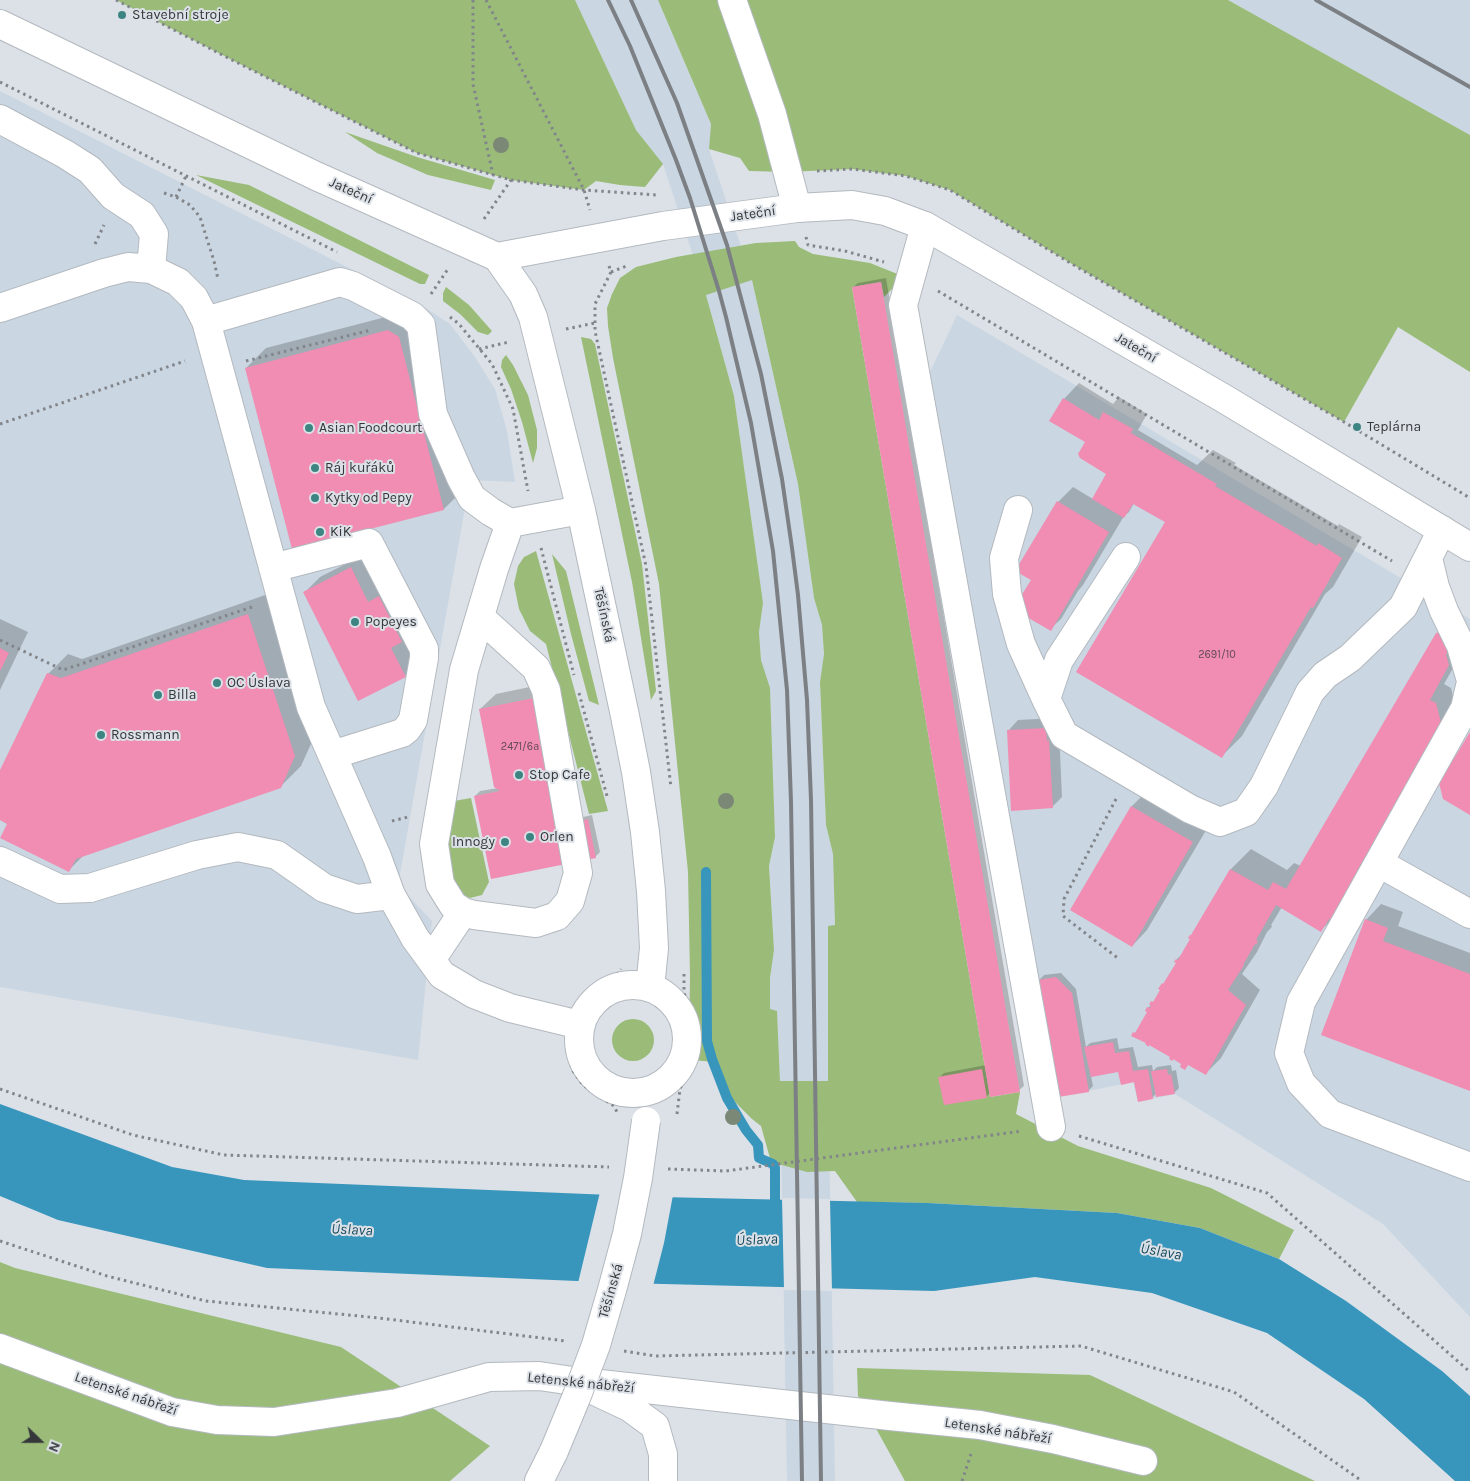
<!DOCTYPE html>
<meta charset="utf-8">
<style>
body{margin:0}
#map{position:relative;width:1470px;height:1481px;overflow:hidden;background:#dbe1e7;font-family:Karla,sans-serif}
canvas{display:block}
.north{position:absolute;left:15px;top:1416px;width:50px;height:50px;-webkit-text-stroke:4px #dbe1e7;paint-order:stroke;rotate:112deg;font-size:14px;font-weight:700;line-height:20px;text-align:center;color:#35373a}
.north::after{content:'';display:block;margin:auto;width:18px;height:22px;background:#35373a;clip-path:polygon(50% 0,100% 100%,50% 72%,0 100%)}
</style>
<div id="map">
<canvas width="1470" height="1481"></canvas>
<div class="north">N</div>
</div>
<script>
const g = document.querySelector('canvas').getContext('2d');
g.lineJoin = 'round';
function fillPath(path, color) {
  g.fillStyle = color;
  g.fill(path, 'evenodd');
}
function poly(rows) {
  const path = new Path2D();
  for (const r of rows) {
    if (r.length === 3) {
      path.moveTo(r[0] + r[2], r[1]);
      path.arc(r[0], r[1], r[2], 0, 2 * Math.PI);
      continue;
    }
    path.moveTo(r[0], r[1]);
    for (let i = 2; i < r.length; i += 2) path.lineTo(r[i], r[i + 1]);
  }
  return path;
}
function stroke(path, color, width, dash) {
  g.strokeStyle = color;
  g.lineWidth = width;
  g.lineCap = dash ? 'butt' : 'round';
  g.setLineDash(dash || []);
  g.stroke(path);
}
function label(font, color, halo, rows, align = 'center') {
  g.font = font + ' Karla,sans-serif';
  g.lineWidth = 4;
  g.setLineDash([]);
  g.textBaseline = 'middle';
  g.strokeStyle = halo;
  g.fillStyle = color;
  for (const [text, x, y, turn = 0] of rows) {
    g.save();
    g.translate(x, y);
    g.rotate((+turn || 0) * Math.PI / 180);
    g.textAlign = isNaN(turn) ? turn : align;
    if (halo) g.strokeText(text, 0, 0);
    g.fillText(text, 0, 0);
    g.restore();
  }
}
fillPath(poly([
 [575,0,658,0,711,124,709,149,752,280,798,484,814,598,822,625,824,654,820,682,826,825,833,854,835,926,828,926,828,1073,835,1481,787,1481,780,1082,777,1011,770,1010,770,978,774,950,769,866,775,837,770,689,761,660,759,632,763,603,734,396,706,295,663,164,636,130],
 [1228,0,1470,0,1470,135],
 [0,91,418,303,450,324,475,357,495,389,507,431,515,482,470,480,398,885,432,921,418,1060,0,987],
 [957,315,1470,619,1470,1317,1383,1224,1175,1094,1138,1102,1133,1082,1058,1097,930,372]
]), '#cad6e2');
fillPath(poly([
 [116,0,575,0,636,130,663,164,645,187,620,185,596,181,584,190,511,180,417,153,236,62],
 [658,0,1228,0,1470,135,1470,372,1398,327,1344,422,1072,264,950,190,906,176,852,169,788,172,749,171,740,158,709,149,711,124],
 [345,132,417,157,495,180,491,190,428,175,377,153],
 [196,175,249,185,429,275,425,284,420,284],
 [795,241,799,247,813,254,870,263,900,275,892,289,884,297,881,282,852,287,990,1097,1020,1092,1016,1114,1078,1146,1211,1188,1294,1230,1279,1259,1200,1228,1117,1213,928,1203,857,1202,835,1171,807,1172,771,1162,761,1126,752,1119,732,1099,718,1062,689,1060,690,975,688,872,659,584,613,358,608,326,607,308,612,294,620,278,636,267,676,257,756,243],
 [752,280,798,484,814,598,822,625,824,654,820,682,826,825,833,854,835,925,828,926,828,1081,780,1081,777,1011,770,1009,770,978,774,950,769,866,775,837,770,688,761,660,759,632,763,603,734,396,706,295],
 [446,287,469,305,492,331,488,335,478,332,460,314,443,301,443,293],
 [581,337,591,339,595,344,642,564,656,691,651,700,632,582],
 [506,355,513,365,528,395,537,430,537,448,533,463,522,422,511,389,501,367,502,360],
 [536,551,608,811,589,814,546,644,530,631,519,609,514,584,518,566,524,557],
 [552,554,566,571,599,705,589,701,571,634],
 [471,798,489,882,482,895,470,898,456,892,447,860,454,801],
 [633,1040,21],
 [0,1262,15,1268,341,1347,490,1446,450,1481,0,1481],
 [857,1368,1090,1375,1315,1481,905,1481,858,1396]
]), '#9abc78');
fillPath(poly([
 [0,1104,172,1167,244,1180,660,1197,928,1203,1117,1213,1200,1228,1279,1259,1346,1301,1442,1371,1470,1396,1470,1481,1455,1481,1364,1399,1267,1333,1152,1293,1035,1277,934,1291,625,1283,267,1268,58,1220,0,1196]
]), '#3895bc');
fillPath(poly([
 [600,1192,673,1195,664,1243,653,1286,578,1283],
 [782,1198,830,1199,832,1291,784,1290]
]), '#dbe1e7');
fillPath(poly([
 [886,278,1024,1086,1019,1090,990,1093,987,1096,940,1077,944,1073,986,1065,853,287,858,283],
 [409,311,464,489,444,509,293,548,246,368,266,348],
 [1079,383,1113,404,1119,397,1147,414,1138,430,1197,465,1213,450,1236,463,1234,465,1338,526,1339,524,1362,537,1333,587,1325,594,1242,736,1222,756,1166,522,1134,503,1129,512,1124,516,1083,585,1078,591,1061,619,1050,629,1032,581,1058,502,1073,487,1093,499,1111,469,1087,442,1064,399],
 [367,553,420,660,405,676,305,592,320,577],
 [268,594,315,735,301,766,280,787,85,854,69,870,8,823,0,819,0,773,48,674,68,654,82,659],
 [1453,618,1464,649,1444,684,1451,688,1456,709,1332,919,1321,930,1282,907,1271,925,1272,926,1271,928,1267,932,1257,952,1242,974,1260,990,1221,1058,1206,1073,1189,1064,1183,1063,1133,1035,1140,1027,1149,1011,1148,1008,1158,997,1177,963,1177,959,1182,954,1231,869,1251,849,1287,870,1294,863,1301,866,1437,634],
 [0,619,28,632,0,690],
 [549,683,570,820,592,815,600,852,595,857,475,796,480,791,498,788,480,709,496,694],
 [1056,718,1059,731,1062,797,1052,807,1008,731,1018,720],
 [1147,791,1208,827,1147,930,1132,946,1071,910,1132,806],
 [1381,904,1403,912,1398,926,1470,953,1470,1090,1366,920],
 [1061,973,1076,989,1086,1047,1090,1043,1117,1038,1119,1049,1133,1047,1138,1067,1152,1065,1153,1071,1157,1067,1171,1065,1172,1071,1176,1070,1179,1088,1174,1093,1156,1094,1152,1098,1135,1081,1119,1070,1091,1076,1093,1086,1088,1091,1039,980,1044,975]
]), '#0003');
stroke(poly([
 [706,872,707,1041,712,1059,727,1098,746,1130,758,1145,759,1158,773,1164,775,1168,775,1200]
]), '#3895bc', 10);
fillPath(poly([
 [881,282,1020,1092,990,1097,852,287],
 [388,330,399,337,444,510,292,549,245,368],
 [1063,398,1099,420,1103,412,1133,429,1131,433,1217,484,1215,486,1317,546,1318,543,1342,558,1313,608,1311,607,1222,758,1076,672,1165,522,1133,504,1124,518,1092,499,1106,474,1080,458,1078,454,1085,442,1049,421],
 [1057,501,1109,532,1051,631,1013,609,1031,580,1015,571],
 [351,567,368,602,379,596,402,642,391,648,406,677,358,701,303,592],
 [248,614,295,756,281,788,76,859,69,872,0,838,7,824,0,820,0,770,47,673,61,678],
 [1444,631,1450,649,1446,654,1449,665,1430,700,1436,703,1442,726,1357,871,1362,874,1334,922,1329,919,1321,932,1276,905,1256,940,1258,941,1256,945,1255,944,1243,965,1244,965,1228,990,1246,1005,1206,1075,1188,1065,1185,1070,1180,1067,1181,1064,1173,1059,1173,1061,1169,1059,1170,1057,1149,1045,1149,1047,1145,1044,1146,1043,1131,1036,1133,1032,1135,1033,1147,1012,1145,1011,1147,1007,1150,1008,1151,1005,1149,1005,1151,1001,1153,1002,1160,990,1158,989,1162,983,1163,984,1176,963,1174,962,1176,959,1178,960,1190,939,1188,938,1190,935,1191,935,1230,869,1268,890,1273,882,1286,889,1436,633],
 [0,648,9,653,0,671],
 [534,698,550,776,546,782,556,779,565,824,588,819,596,858,491,879,474,796,500,791,494,787,479,709],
 [1046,728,1047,741,1049,740,1053,808,1011,811,1007,730],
 [1470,732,1470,815,1443,799,1439,783],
 [1131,806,1193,842,1132,947,1070,910],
 [1365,919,1388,928,1383,941,1470,974,1470,1091,1321,1035],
 [1056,977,1072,993,1089,1092,1058,1097,1038,980],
 [1113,1042,1115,1053,1129,1051,1133,1071,1148,1069,1153,1099,1138,1102,1134,1082,1121,1085,1118,1072,1091,1077,1084,1047],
 [982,1069,987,1098,944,1105,938,1077],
 [1167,1069,1168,1075,1171,1074,1175,1094,1156,1097,1151,1071]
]), '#f18cb2');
const minor = poly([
 [732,0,772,114,797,208],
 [0,119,65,154,90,170,113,196,142,215,154,234,151,269],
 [925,226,903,305,1051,1127],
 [497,257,523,294,533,317,581,510,625,716,636,772,645,832,651,891,654,948,650,988],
 [0,308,104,273,128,267,151,269,178,282,194,298,206,321,311,707,377,857,391,895,415,938,442,975,474,994,510,1008,580,1025],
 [206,321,340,282,353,286,412,316,421,325,433,414,461,478,472,498,491,512,510,523,581,510],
 [1018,510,1004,558,1007,594,1021,644,1046,699],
 [1126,557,1059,660,1046,699,1064,735,1190,809,1220,822,1246,812,1264,786,1310,692,1325,675,1350,658,1403,607,1442,530],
 [1428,558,1435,587,1444,611,1461,646,1470,677],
 [273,568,369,543,424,649,424,658,413,720,407,729,402,733,332,755],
 [480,617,536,668,546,690,578,873,570,901,557,916,536,923,474,915,463,912,453,905,440,884,434,844,464,670,494,569,510,523],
 [1470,686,1465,708,1301,1002,1289,1053,1301,1083,1330,1114,1470,1167],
 [0,861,60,889,90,888,197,855,238,847,277,855,324,888,357,899,391,895],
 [1379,863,1470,914],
 [431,960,463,912],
 [633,1039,54],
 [0,1348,172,1412,217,1420,274,1422,397,1403,489,1377,539,1376,573,1381,890,1416,980,1425,1053,1439,1143,1461],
 [595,1391,629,1407,655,1426,663,1454,663,1481],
 [539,1481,554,1451]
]);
const major = poly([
 [0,24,316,176,497,257,663,226,797,208,852,205,885,211,925,226,1223,398,1470,547]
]);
stroke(minor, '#b3b9bf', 30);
stroke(major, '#b3b9bf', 30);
stroke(poly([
 [116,0,236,62,417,153,511,180,584,190,657,195],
 [473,0,473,84,493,175],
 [486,0,584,190,590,210],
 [0,82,337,252],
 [817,171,852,169,906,176,950,190,1072,264,1344,422,1470,498],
 [164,193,176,197,190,205,200,217,214,261,218,279],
 [176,197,186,176],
 [484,219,511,180],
 [806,237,808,245,845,251,884,262],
 [95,244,104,225],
 [609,266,611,272,595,304,595,331,646,566,671,788],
 [611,272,629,265],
 [938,291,1392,561],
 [431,294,448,269],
 [450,317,459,324,492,364,513,409,528,491],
 [566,329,595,323],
 [479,349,509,342],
 [246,361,371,330],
 [0,424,185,361],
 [541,548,574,675],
 [0,640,63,670,252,607],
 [579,693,607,796],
 [1116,799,1064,899,1063,916,1119,959],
 [392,821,408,817],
 [585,996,600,985,615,978,621,969],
 [568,1052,573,1071,583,1085,614,1106,617,1112],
 [0,1089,133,1135,224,1155,609,1167],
 [677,1114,680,1089,694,1057,697,1033,695,1021,684,993,684,971],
 [1079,1136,1267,1193,1470,1372],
 [668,1169,726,1171,1022,1131],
 [0,1241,107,1276,206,1301,379,1318,566,1341],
 [624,1351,655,1356,1081,1346,1234,1392,1362,1481],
 [962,1481,971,1454]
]), '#82858a', 3, [2.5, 4]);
stroke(minor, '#fff', 28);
stroke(major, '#fff', 28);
stroke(poly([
 [608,0,630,46,676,160,690,198,719,291,726,317,751,423,773,551,787,690,791,802,802,1481],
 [631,0,677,103,727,245,761,374,782,479,792,548,798,595,807,700,811,800,821,1481],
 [1316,0,1470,87]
]), '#7c8084', 4);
const minorBridge = poly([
 [554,1451,576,1398,596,1345,612,1290,627,1234,638,1178,646,1121]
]);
stroke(minorBridge, '#b3b9bf', 30, []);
stroke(minorBridge, '#fff', 28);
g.fillStyle = '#7b8876';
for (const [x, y] of [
 [501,145],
 [726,801],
 [733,1117]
]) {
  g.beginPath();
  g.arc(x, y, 8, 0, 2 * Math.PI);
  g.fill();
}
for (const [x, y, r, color] of [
 [122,15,5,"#3d8583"],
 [1357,427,5,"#3d8583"],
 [309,428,5,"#3d8583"],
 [315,468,5,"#3d8583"],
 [315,498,5,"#3d8583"],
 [320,532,5,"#3d8583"],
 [355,622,5,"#3d8583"],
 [217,683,5,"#3d8583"],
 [158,695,5,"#3d8583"],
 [101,735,5,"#3d8583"],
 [519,775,5,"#3d8583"],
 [530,837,5,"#3d8583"],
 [505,842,5,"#3d8583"]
]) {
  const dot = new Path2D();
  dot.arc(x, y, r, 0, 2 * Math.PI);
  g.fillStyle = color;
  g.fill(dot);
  stroke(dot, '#dbe1e7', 2);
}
label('11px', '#644c58', null, [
 ["2691/10",1217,655],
 ["2471/6a",520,747]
]);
label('14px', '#35373a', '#dbe1e7', [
 ["Stavební stroje",132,15],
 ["Teplárna",1367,427],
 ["Asian Foodcourt",319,428],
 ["Ráj kuřáků",325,468],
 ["Kytky od Pepy",325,498],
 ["KiK",330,532],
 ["Popeyes",365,622],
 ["OC Úslava",227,683],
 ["Billa",168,695],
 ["Rossmann",111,735],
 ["Stop Cafe",529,775],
 ["Orlen",540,837],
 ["Innogy",495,842,"right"]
], 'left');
label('14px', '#35373a', '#dbe1e7', [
 ["Jateční",351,191,24],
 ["Jateční",753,214,-8],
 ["Jateční",1136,348,30],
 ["Těšínská",604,615,78],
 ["Těšínská",611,1291,-74],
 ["Letenské nábřeží",581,1383,6],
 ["Letenské nábřeží",126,1394,19],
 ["Letenské nábřeží",998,1431,9]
]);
label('italic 15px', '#194b60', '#dbe1e7', [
 ["Úslava",352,1230,3],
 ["Úslava",757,1240,-2],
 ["Úslava",1161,1252,10]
]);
</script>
